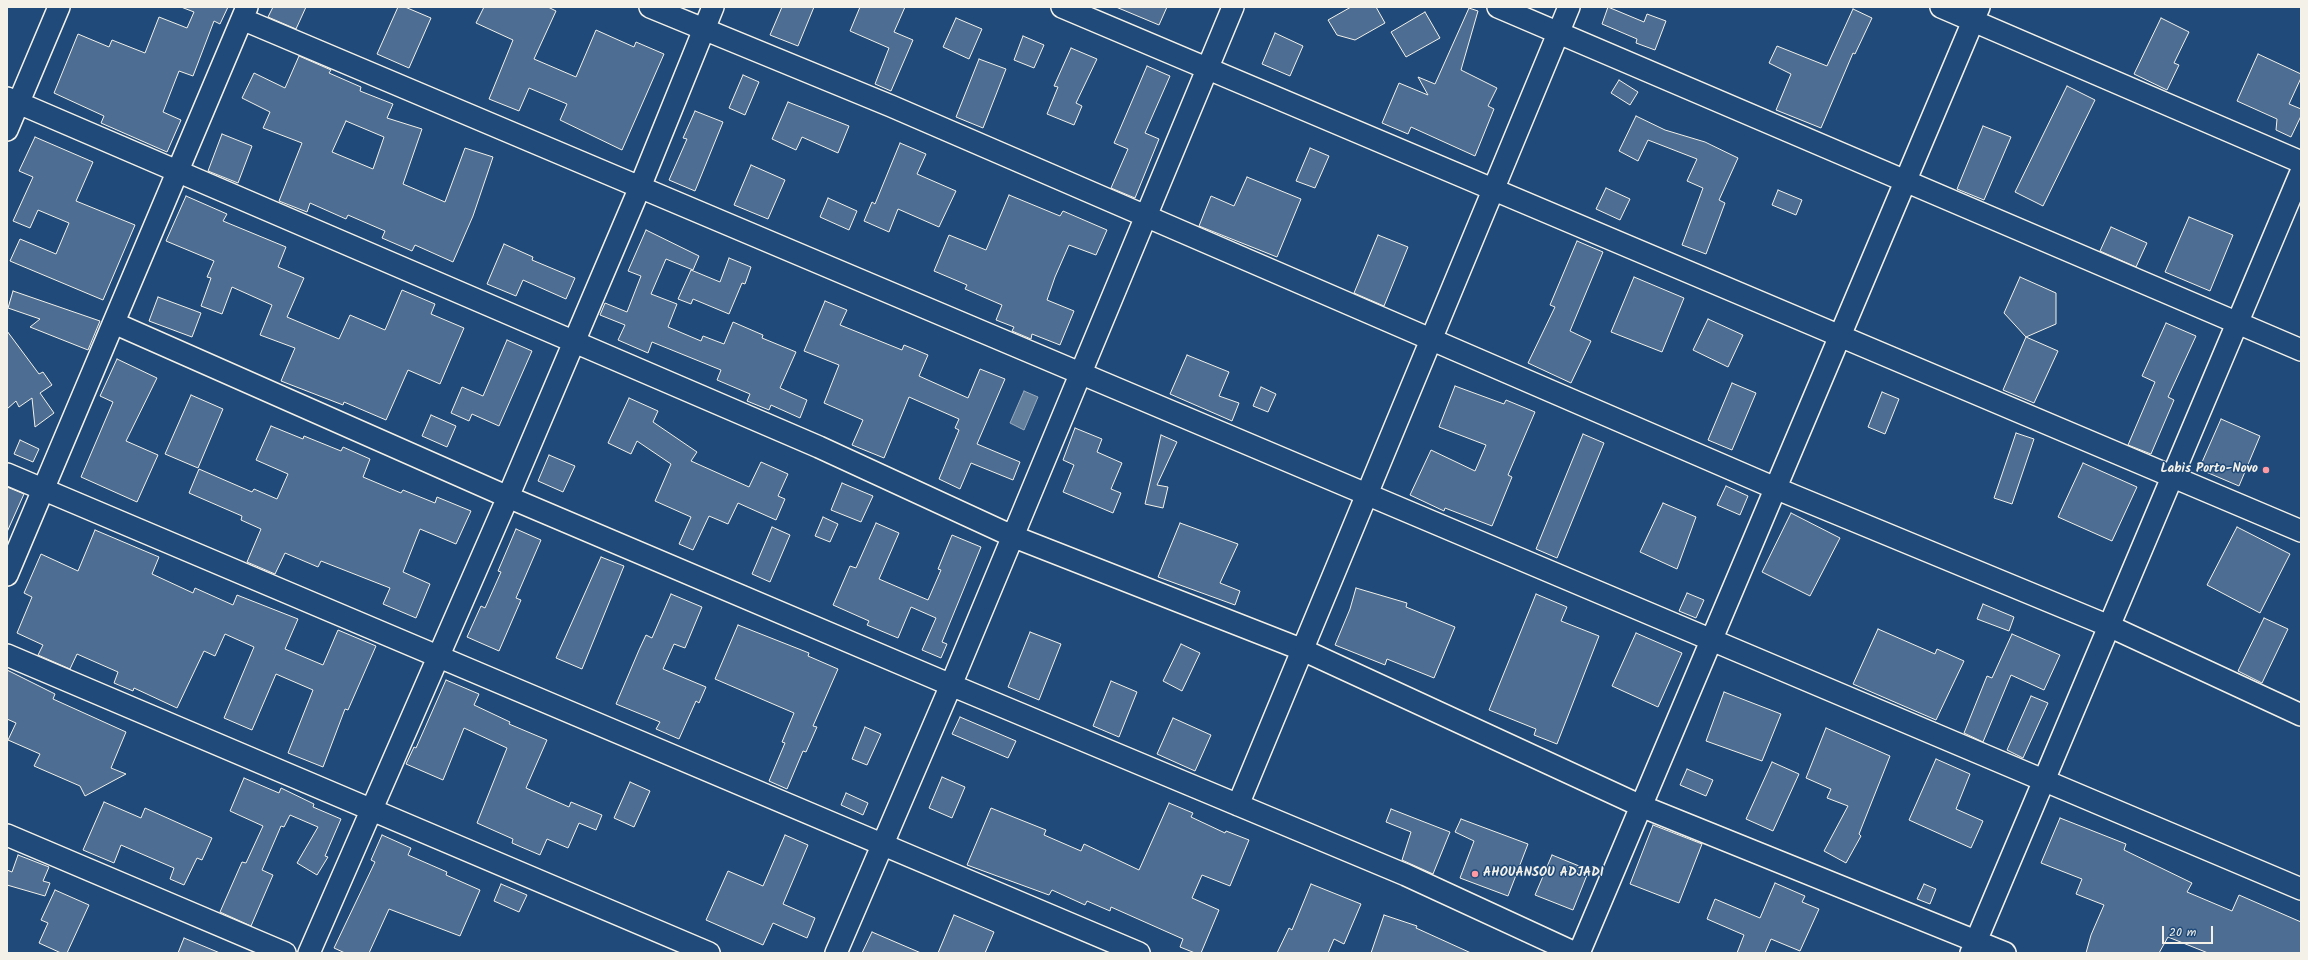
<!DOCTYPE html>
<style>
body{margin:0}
#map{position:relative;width:2308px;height:960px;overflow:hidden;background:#1f4a7a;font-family:Kalam,sans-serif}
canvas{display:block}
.frame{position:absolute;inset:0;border:8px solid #f4f1e8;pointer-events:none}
.scale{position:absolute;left:2162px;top:926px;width:51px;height:18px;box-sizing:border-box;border:2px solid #f4f1e8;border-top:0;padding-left:5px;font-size:12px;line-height:14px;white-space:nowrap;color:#f4f1e8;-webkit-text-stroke:3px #1f4a7a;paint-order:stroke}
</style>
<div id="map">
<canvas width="2308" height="960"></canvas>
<div class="frame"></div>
<div class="scale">20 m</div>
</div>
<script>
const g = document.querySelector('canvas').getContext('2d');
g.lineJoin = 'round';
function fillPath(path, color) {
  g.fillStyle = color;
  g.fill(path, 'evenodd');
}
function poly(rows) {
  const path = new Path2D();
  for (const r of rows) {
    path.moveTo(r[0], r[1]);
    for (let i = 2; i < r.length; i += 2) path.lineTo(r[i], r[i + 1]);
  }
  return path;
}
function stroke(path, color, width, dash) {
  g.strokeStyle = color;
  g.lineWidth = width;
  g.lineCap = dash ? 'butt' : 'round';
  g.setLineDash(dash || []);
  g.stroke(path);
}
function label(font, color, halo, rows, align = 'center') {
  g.font = font + ' Kalam,sans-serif';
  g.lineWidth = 3;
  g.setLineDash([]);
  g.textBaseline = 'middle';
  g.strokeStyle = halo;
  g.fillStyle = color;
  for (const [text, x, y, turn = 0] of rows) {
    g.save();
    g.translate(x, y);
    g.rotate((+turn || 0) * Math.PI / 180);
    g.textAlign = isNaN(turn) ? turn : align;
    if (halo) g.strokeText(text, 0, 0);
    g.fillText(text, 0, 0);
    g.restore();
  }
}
const water = poly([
 [1024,391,1038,397,1024,430,1010,423,1024,391]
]);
fillPath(water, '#627e9d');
stroke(water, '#9cacbb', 1);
const building = poly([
 [181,7,228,7,220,24,214,21,193,76,179,71,163,112,181,120,167,152,101,123,104,116,54,93,78,34,109,47,112,40,145,53,159,17,187,28,194,12,181,7],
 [273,7,306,7,296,29,268,17,273,7],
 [398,7,405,7,431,18,409,68,377,54,398,7],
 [484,7,548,7,556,11,534,59,576,77,596,30,634,47,636,42,664,54,622,150,560,120,567,104,529,88,519,111,489,99,513,40,476,23,484,7],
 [782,7,814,7,798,46,770,35,782,7],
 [860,7,905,7,894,32,913,40,891,91,875,84,889,48,850,31,860,7],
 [1116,7,1167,7,1159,25,1116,7],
 [1351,7,1376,7,1385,23,1355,40,1337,35,1328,20,1351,7],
 [1608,7,1644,22,1647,14,1666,21,1655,50,1636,43,1637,39,1602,24,1608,7],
 [1469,8,1478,11,1461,70,1497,88,1488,106,1494,109,1475,156,1411,127,1408,134,1382,123,1399,83,1428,95,1418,77,1435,84,1469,8],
 [1853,9,1872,18,1855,54,1853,53,1821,128,1776,110,1791,74,1769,63,1777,46,1827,66,1853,9],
 [1425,12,1440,38,1406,57,1391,32,1425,12],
 [956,18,982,29,969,59,943,47,956,18],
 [2161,18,2189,32,2174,63,2179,65,2167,90,2134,74,2161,18],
 [1275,33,1303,46,1290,76,1262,64,1275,33],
 [1023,36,1044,45,1034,68,1014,60,1023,36],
 [1071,48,1097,59,1076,103,1082,106,1074,125,1047,114,1058,87,1054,86,1071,48],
 [2258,54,2301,74,2301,78,2289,104,2301,109,2301,116,2291,137,2276,130,2277,119,2237,101,2258,54],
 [299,56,331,70,329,73,361,87,360,91,393,104,387,118,422,129,403,184,445,202,465,148,493,157,473,216,453,262,415,245,412,251,382,238,385,231,348,215,346,219,310,203,307,212,279,201,302,143,263,128,270,112,242,98,254,73,285,88,299,56],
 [346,121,384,137,373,169,332,152,346,121],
 [979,59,1006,69,983,128,956,117,979,59],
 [1147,66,1170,76,1145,133,1159,139,1135,198,1111,188,1128,149,1114,143,1147,66],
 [743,75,759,82,745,115,729,108,743,75],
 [1619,80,1638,92,1630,105,1611,93,1619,80],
 [2067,86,2095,100,2043,206,2015,192,2067,86],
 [788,102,849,126,838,153,802,137,796,150,772,139,788,102],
 [695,111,723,122,695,191,669,180,687,139,683,138,695,111],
 [1636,116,1665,130,1705,142,1738,158,1719,200,1725,203,1706,254,1682,245,1703,188,1687,181,1697,159,1648,140,1638,161,1619,151,1636,116],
 [1983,126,2011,137,1984,200,1957,189,1983,126],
 [222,134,252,146,238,183,208,171,222,134],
 [35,137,93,162,76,201,135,225,103,300,10,261,20,239,56,254,69,223,38,210,30,228,13,221,33,177,19,171,35,137],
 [900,143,926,154,917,174,956,191,939,227,898,209,889,232,864,221,872,202,875,204,900,143],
 [1310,148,1329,156,1315,188,1296,181,1310,148],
 [751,165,785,180,768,219,734,205,751,165],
 [1247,177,1301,199,1277,257,1199,226,1211,196,1234,206,1247,177],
 [1606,188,1630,199,1620,220,1596,209,1606,188],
 [1778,190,1802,200,1796,215,1772,205,1778,190],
 [1009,195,1060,216,1063,211,1107,230,1096,255,1069,245,1055,277,1047,300,1074,311,1060,345,1032,334,1031,339,1012,331,1014,327,996,320,1002,305,965,289,967,285,934,271,949,235,986,250,1009,195],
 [186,196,227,214,223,221,286,247,278,267,304,278,287,317,339,339,350,315,385,330,402,290,435,304,431,314,464,328,440,384,408,370,386,420,344,402,343,405,281,381,295,348,260,335,272,305,232,287,222,314,201,306,211,278,207,277,214,261,166,241,186,196],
 [828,198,857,211,849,230,820,217,828,198],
 [2189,217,2233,235,2210,291,2165,272,2189,217],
 [2111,227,2147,243,2136,267,2100,251,2111,227],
 [646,230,699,256,693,270,666,259,651,294,677,304,668,327,701,341,703,336,724,344,733,322,763,335,762,338,796,352,780,388,807,400,800,418,771,405,769,410,747,401,750,394,717,380,721,370,652,342,648,353,618,340,625,325,600,315,605,303,627,312,641,276,628,271,646,230],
 [1378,235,1408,247,1384,306,1354,293,1378,235],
 [1577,241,1603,252,1570,331,1591,341,1571,383,1528,363,1555,307,1550,305,1577,241],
 [504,244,533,257,532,260,575,278,566,299,523,280,516,296,487,284,504,244],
 [729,258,751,267,745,284,742,283,729,314,693,299,691,304,678,299,691,270,720,282,729,258],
 [1634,277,1684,298,1662,352,1611,332,1634,277],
 [2020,277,2056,293,2056,324,2026,337,2004,313,2020,277],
 [13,291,100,321,88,350,30,327,40,319,8,308,13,291],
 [158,297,201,313,192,337,149,321,158,297],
 [825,301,847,310,840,325,902,350,904,345,928,355,919,376,968,398,980,369,1005,379,977,444,1020,462,1013,480,971,463,960,489,939,479,959,430,955,428,959,419,909,397,884,458,852,445,863,420,824,403,839,365,804,351,825,301],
 [1708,319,1743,335,1728,367,1693,350,1708,319],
 [2166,323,2196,336,2168,397,2174,400,2151,454,2128,445,2155,382,2142,376,2166,323],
 [7,331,39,374,43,372,52,385,40,393,54,413,35,427,32,398,19,407,16,401,7,409,7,331],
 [2026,337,2058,351,2034,403,2003,390,2026,337],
 [507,340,532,351,499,426,472,414,469,421,451,413,462,387,483,396,507,340],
 [1187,355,1229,372,1219,396,1239,403,1232,421,1170,394,1187,355],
 [117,359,157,378,126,441,158,455,137,502,81,477,113,402,100,396,117,359],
 [1732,383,1756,393,1732,450,1708,440,1732,383],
 [1455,386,1504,404,1506,400,1535,412,1508,475,1512,477,1492,526,1445,508,1444,511,1410,495,1431,450,1475,471,1486,445,1439,427,1455,386],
 [1261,387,1276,394,1268,412,1253,406,1261,387],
 [1882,392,1899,399,1885,434,1868,427,1882,392],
 [191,395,223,409,198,468,165,454,191,395],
 [629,398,658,411,653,422,697,452,691,461,749,487,761,462,788,474,778,496,785,499,776,520,738,503,728,524,709,516,693,550,679,544,691,517,655,501,671,464,637,441,631,454,608,443,629,398],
 [431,415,456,426,447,447,422,436,431,415],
 [2221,419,2260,436,2239,486,2199,469,2221,419],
 [271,426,303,439,304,436,341,451,343,447,370,459,363,477,401,493,403,490,435,503,437,497,471,511,456,544,420,529,403,572,430,584,416,618,383,604,390,588,321,561,318,567,285,553,275,574,247,562,261,529,241,520,242,516,189,493,199,469,252,492,254,489,277,499,288,474,256,460,271,426],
 [1075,428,1102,439,1097,452,1122,463,1111,489,1121,493,1113,513,1063,492,1074,465,1063,460,1075,428],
 [2016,433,2034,439,2012,504,1994,498,2016,433],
 [1583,434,1604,443,1557,558,1536,549,1583,434],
 [1161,435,1177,442,1157,485,1168,487,1163,508,1145,504,1161,435],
 [20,440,39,449,33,462,14,454,20,440],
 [549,455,575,466,563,492,538,481,549,455],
 [2083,463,2137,487,2112,541,2058,517,2083,463],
 [842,483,873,496,861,522,831,510,842,483],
 [1726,486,1748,496,1740,515,1717,505,1726,486],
 [7,487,24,494,7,532,7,487],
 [1663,503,1696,517,1677,569,1640,552,1663,503],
 [1791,513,1840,538,1810,596,1762,572,1791,513],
 [823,517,838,524,830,542,815,536,823,517],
 [876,523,899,533,879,579,928,600,941,570,938,569,952,535,981,547,942,642,947,644,941,658,922,650,936,618,911,607,898,638,867,625,869,621,833,605,850,566,856,568,876,523],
 [1180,523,1238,544,1220,583,1240,591,1235,605,1158,577,1180,523],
 [772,527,790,535,770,582,752,574,772,527],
 [2237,527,2290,554,2260,613,2207,585,2237,527],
 [516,529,541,540,516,598,521,600,499,651,467,637,481,606,485,608,501,572,498,571,516,529],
 [95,530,159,557,152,574,193,593,195,588,233,605,237,595,298,619,285,649,323,665,338,630,376,646,348,710,345,709,323,767,288,753,313,690,276,674,252,730,224,718,254,647,225,634,215,656,204,651,177,708,134,688,133,691,114,683,118,672,77,654,70,669,38,655,43,645,17,633,32,597,24,593,41,554,78,571,95,530],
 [601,557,624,566,582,669,556,658,601,557],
 [1356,588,1407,603,1406,607,1455,627,1434,678,1387,659,1385,665,1335,645,1350,609,1356,588],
 [1687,593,1704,600,1696,618,1679,611,1687,593],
 [671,594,702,607,685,648,674,644,663,669,706,687,699,703,696,701,679,739,656,729,660,722,616,704,639,650,646,635,652,638,671,594],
 [1536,594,1567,607,1561,621,1599,636,1557,744,1534,735,1536,729,1489,710,1536,594],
 [1983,604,2014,617,2009,631,1977,619,1983,604],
 [2264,618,2288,629,2262,683,2238,671,2264,618],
 [738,625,809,653,808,656,838,669,813,726,817,727,806,752,803,751,787,789,769,781,785,743,782,742,794,713,715,679,738,625],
 [1878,629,1935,654,1937,649,1964,661,1936,720,1853,684,1878,629],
 [1030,632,1061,644,1039,700,1008,687,1030,632],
 [1636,633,1682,653,1658,707,1612,686,1636,633],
 [2012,634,2060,655,2044,690,2011,675,1983,742,1964,733,1987,676,1992,678,2012,634],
 [1181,644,1200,653,1182,691,1163,681,1181,644],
 [7,670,55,694,53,699,126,732,111,768,126,774,85,796,80,786,34,766,40,754,8,740,16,723,7,719,7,670],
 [446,680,479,694,474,705,510,722,509,724,547,740,526,788,569,807,571,802,602,815,596,830,579,823,568,848,547,839,540,855,512,843,513,839,477,823,507,748,464,728,443,780,406,764,414,747,416,748,446,680],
 [1111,681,1137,692,1119,737,1093,726,1111,681],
 [1724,692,1781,714,1762,761,1706,741,1724,692],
 [2031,696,2048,703,2023,758,2007,750,2031,696],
 [960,717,1016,741,1008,758,952,734,960,717],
 [1173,718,1211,735,1195,771,1157,754,1173,718],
 [865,727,881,734,867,765,852,759,865,727],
 [1826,728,1890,756,1859,834,1861,836,1846,863,1824,851,1848,806,1827,798,1831,789,1806,778,1826,728],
 [1936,759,1970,774,1956,809,1983,821,1971,848,1909,820,1936,759],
 [1772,762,1799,774,1773,831,1746,819,1772,762],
 [1687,769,1713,780,1706,796,1680,785,1687,769],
 [942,777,965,787,952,818,929,808,942,777],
 [244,778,279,793,281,788,314,804,313,807,341,819,325,856,328,857,317,875,297,863,318,827,290,815,284,827,281,826,262,870,273,875,251,926,220,912,242,862,246,863,263,826,230,811,244,778],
 [630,782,650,791,634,827,614,818,630,782],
 [846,793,868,803,863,815,841,805,846,793],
 [104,802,141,818,145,808,212,838,202,860,197,858,184,885,170,879,174,868,121,845,114,863,83,850,104,802],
 [1169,803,1193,813,1191,817,1225,833,1226,831,1249,840,1230,886,1202,875,1192,898,1219,910,1201,953,1195,953,1180,947,1183,939,1111,907,1110,911,1087,901,1085,905,1052,890,1049,895,967,865,991,808,1046,830,1044,835,1081,851,1084,844,1139,870,1169,803],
 [1391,809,1450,832,1433,874,1402,860,1411,832,1386,822,1391,809],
 [2060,818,2126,844,2124,850,2192,883,2187,892,2232,911,2239,895,2301,922,2301,953,2208,953,2168,937,2159,953,2086,953,2091,935,2104,905,2076,894,2082,879,2041,863,2060,818],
 [1461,819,1528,844,1508,896,1460,878,1474,841,1455,832,1461,819],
 [1653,825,1702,844,1679,903,1630,884,1653,825],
 [382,835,411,848,408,855,447,872,446,875,480,890,460,936,389,909,369,953,345,953,334,948,375,862,371,860,382,835],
 [785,835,808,845,783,904,815,918,807,938,773,923,763,945,706,920,728,871,763,886,785,835],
 [18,855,49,867,43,881,50,883,45,896,7,885,7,870,12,872,18,855],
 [1552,855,1589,870,1573,910,1535,895,1552,855],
 [1775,883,1805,896,1802,902,1819,909,1800,951,1771,939,1765,953,1737,953,1744,935,1707,919,1715,899,1760,918,1775,883],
 [501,884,527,895,519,912,494,901,501,884],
 [1311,884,1361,904,1344,944,1334,939,1328,953,1277,953,1289,928,1292,930,1311,884],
 [1924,884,1936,889,1930,904,1917,899,1924,884],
 [55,890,89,905,67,953,61,953,39,943,48,923,41,920,55,890],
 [954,915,994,932,985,953,938,953,954,915],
 [1384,915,1417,926,1416,928,1471,953,1371,953,1384,915],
 [872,932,921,953,862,953,872,932],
 [184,938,220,953,178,953,184,938]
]);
fillPath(building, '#4d6e92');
stroke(building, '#f4f1e8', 1);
const minor = poly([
 [650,7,891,106,1775,488,2109,626,2301,715],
 [1062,7,2301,531],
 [1498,7,2301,350],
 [1941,7,2301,162],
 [242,19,2301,889],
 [7,98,819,447,1012,536,1303,650,1641,806,2005,953],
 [7,130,59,7],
 [114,323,508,497,951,685,1406,875,1575,953],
 [7,474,1139,953],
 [7,575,247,7],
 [7,655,709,953],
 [1238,805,1569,7],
 [7,835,285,953],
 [309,953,508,497,640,187,713,7],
 [836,953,951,685,1233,7],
 [1579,953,1979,7],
 [1971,953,2301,172]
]);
stroke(minor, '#f4f1e8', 24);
stroke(minor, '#1f4a7a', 21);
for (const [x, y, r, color] of [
 [2266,470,4,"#ff9aa2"],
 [1475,874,4,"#ff9aa2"]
]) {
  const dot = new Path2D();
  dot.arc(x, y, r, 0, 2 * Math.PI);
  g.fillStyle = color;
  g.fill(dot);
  stroke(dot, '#1f4a7a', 1.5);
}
label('bold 13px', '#f4f1e8', '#1f4a7a', [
 ["Labis Porto-Novo",2258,470],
 ["AHOUANSOU ADJADI",1483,874,"left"]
], 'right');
</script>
